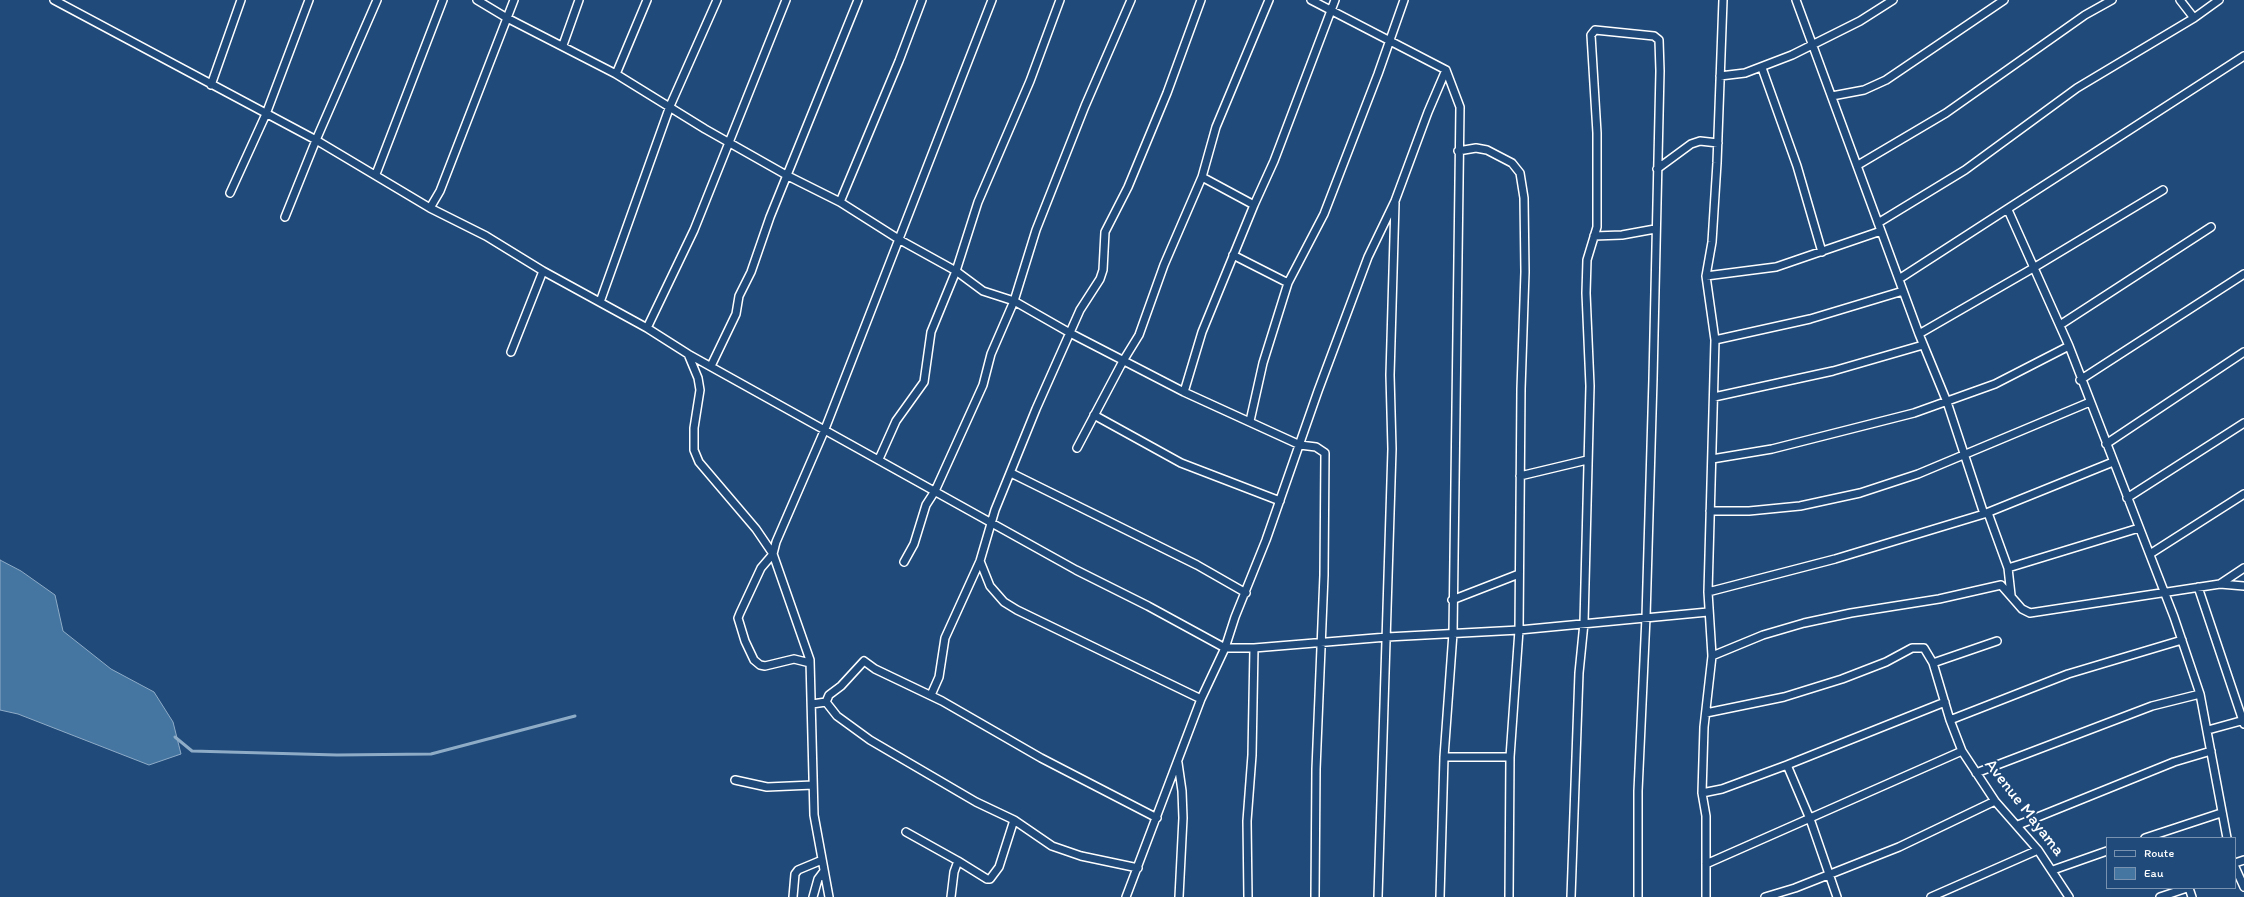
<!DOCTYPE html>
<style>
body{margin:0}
#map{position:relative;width:2244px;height:897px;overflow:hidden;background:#1f4a7a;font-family:Itim,sans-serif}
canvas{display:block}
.legend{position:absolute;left:2106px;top:837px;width:130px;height:52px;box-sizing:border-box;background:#1f4a7a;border:1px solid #7992af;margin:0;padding:5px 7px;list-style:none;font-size:12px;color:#fff}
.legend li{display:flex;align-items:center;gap:8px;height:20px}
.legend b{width:20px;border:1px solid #7992af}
</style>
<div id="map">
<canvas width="2244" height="897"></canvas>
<ul class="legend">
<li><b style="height:5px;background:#1f4a7a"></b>Route</li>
<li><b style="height:11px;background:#4575a1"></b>Eau</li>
</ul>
</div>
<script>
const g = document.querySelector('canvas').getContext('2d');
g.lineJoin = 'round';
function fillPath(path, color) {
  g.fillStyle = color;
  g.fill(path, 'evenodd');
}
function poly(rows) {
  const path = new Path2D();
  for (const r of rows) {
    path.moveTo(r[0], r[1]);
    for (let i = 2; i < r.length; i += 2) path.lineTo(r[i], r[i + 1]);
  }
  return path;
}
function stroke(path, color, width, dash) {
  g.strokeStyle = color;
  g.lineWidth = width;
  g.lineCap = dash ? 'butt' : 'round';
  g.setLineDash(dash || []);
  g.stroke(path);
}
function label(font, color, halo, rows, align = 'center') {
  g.font = font + ' Itim,sans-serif';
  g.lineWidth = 4;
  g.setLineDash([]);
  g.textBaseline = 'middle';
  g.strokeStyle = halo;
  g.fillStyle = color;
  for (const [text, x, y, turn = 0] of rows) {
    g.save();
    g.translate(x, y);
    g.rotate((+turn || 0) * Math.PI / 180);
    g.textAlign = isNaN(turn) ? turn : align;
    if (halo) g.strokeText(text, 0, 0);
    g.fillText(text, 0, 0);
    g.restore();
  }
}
const water = poly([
 [0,560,21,571,55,595,63,631,111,669,154,692,173,722,181,754,149,765,18,714,0,710,0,560]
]);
fillPath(water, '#4575a1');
stroke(water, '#8facc7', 1);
stroke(poly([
 [175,737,192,751,337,755,431,754,575,716]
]), '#8facc7', 3);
const minor = poly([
 [54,0,316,140,430,208,486,236,543,271,647,328,688,354,698,378,700,390,694,428,694,450,699,462,756,529,773,554,810,660,814,815,829,897],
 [477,0,507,18,616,74,705,129,788,176,840,202,900,240,956,271,983,291,1014,301,1070,333,1184,392,1300,445,1316,447,1325,453,1324,575,1316,769,1315,897],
 [1311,0,1446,70,1460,107,1453,633,1444,757,1440,897],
 [1796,0,1919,334,1947,402,1984,514],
 [2180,0,2194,18],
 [563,45,579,0],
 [1762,68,1797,166,1822,252],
 [616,74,647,0],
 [1720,76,1745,73,1792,55,1860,21,1893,0],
 [211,85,241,0],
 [1832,96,1864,90,1886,80,2004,0],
 [1458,151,1476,148,1487,150,1512,163,1520,173,1524,198,1525,272,1521,389,1519,630,1510,757,1509,897],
 [1858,165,1946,113,2085,15,2112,0],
 [1657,169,1691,144,1700,141,1718,143],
 [376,174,443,0],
 [1202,177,1254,205],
 [230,193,266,114,309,0],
 [840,202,899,61,922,0],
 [430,208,440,191,514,0],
 [2008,210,2069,346,2174,617,2200,694,2227,838],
 [285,217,316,140,377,0],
 [1878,223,1965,170,2077,88,2194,18,2219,0],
 [1594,236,1622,235,1655,229],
 [1233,255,1288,283],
 [1706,276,1776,267,1881,231],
 [1899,279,2244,56],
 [600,302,670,106,717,0],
 [2060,325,2211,227],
 [647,328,694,230,786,0],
 [1919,334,2035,267,2163,190],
 [1715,340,1810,319,1903,291],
 [511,352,543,271],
 [688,354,1076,570,1148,606,1225,648,1235,617,1266,540,1318,391,1368,257,1395,201,1428,112,1446,70],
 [711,366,736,314,739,296,751,272,770,217,858,0],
 [2080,380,2244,274],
 [1184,392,1202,332,1254,205,1274,161,1335,0],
 [1714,397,1833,371,1923,345],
 [1094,415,1181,463,1280,501],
 [1250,421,1263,363,1288,283,1324,214,1378,74,1404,0],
 [2106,444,2244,352],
 [1077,448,1123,361,1139,335,1164,265,1202,177,1216,127,1269,0],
 [879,459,896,421,924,382,931,332,956,271,978,202,1030,81,1060,0],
 [1712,459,1772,449,1914,413,1995,384,2069,346],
 [1011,473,1197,565,1246,593],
 [1520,476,1587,460],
 [2127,498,2244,423],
 [1710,511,1749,511,1800,506,1860,493,1918,474,2090,402],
 [1988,513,2008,568,2011,595],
 [2150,554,2244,494],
 [980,561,990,586,1004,602,1017,610,1201,699],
 [904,562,914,544,926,505,935,491,983,385,991,354,1014,301,1036,230,1085,106,1131,0],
 [2008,568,2139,528],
 [2220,584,2244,568],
 [2198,587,2244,724],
 [1708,592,1835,559,1984,514,2113,462],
 [1452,600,1519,574],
 [1712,656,1763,635,1804,623,1851,613,1939,599,2001,585,2022,609,2030,613,2220,584,2244,586],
 [810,663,794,659,765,666,760,665,754,660,745,641,738,618,740,613,761,568,773,554,776,542,825,429,992,0],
 [1933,663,1997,641],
 [931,695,939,677,945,638,980,561,995,510,1036,409,1080,310,1100,279,1103,270,1105,232,1128,187,1167,93,1201,0],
 [826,702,837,716,870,740,976,802,1014,820,1052,846,1081,856,1138,868],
 [812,704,826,702,829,695,841,686,864,661,875,669,942,701,1041,758,1157,818],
 [1706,713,1784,697,1842,679,1886,662,1912,648,1924,648,1933,663,1950,720,1962,751,1995,801,2038,850,2069,897],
 [1950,720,2068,674,2182,640],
 [2208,730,2244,720],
 [1444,757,1510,757],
 [1178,763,1182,791,1183,818,1179,897],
 [1787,765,1810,819,1837,897],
 [1976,773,2152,706,2200,694],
 [735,780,767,787,813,785],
 [1702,793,1722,789,1787,765,1945,702],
 [2018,825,2174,762,2211,751],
 [906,832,958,861,987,879,990,879,999,867,1014,820],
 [2145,838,2221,813],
 [2235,863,2244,860],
 [1706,864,1962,751],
 [2235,867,2244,887],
 [2053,870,2107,851],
 [2189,888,2192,897],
 [793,897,795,874,798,870,822,860],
 [813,897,818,879,824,871],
 [951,897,954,872,958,861],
 [1126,897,1201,699,1225,648,1254,648,1387,637,1519,630,1708,612],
 [1248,897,1247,821,1252,755,1254,648],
 [1378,897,1392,449,1390,375,1395,203],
 [1571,897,1579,673,1584,623,1590,386,1586,293,1587,260,1597,227,1597,133,1591,35,1595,30,1654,36,1659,40,1660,71,1653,379,1646,617,1638,791,1638,897],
 [1706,897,1706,816,1702,793,1704,727,1712,656,1708,592,1715,340,1706,276,1712,242,1717,163,1723,0],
 [1765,897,1795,888,1899,847,1995,801],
 [1931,897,2038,850],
 [2160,897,2187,888]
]);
stroke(minor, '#fff', 10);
stroke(minor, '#1f4a7a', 7);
label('17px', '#fff', '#1f4a7a', [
 ["Avenue Mayama",2024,808,52]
]);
</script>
